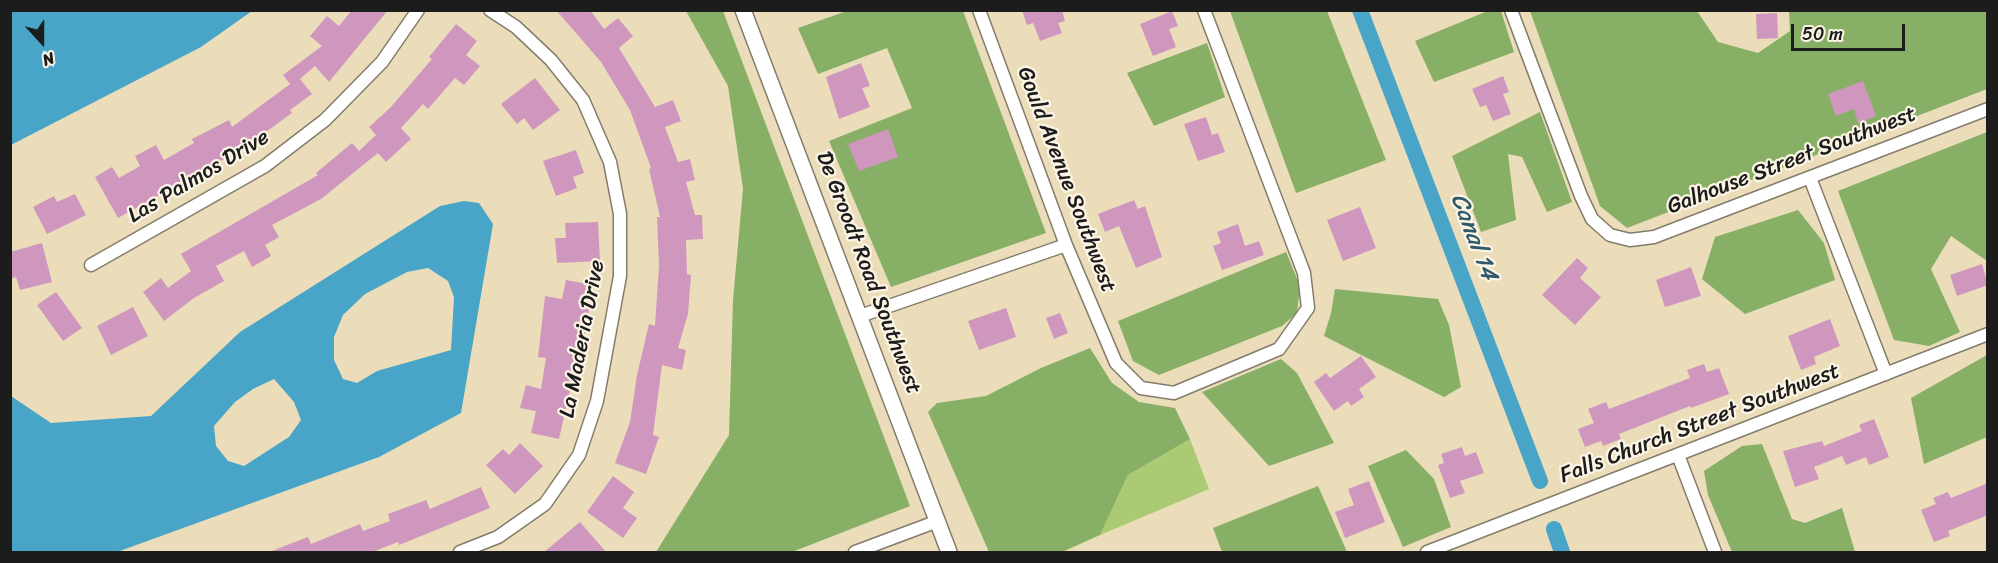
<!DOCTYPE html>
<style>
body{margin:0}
#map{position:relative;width:1998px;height:563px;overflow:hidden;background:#ebddba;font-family:Sriracha,sans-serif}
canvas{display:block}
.frame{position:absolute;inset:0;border:12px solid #1c1c1c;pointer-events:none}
.north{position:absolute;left:12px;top:12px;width:60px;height:60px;-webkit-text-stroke:4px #fcf5e5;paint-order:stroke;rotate:159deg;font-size:16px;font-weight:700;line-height:24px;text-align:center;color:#1c1c1c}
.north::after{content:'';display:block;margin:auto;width:21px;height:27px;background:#1c1c1c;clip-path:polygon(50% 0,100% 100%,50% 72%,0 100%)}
.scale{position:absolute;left:1791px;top:24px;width:114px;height:27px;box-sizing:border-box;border:3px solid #1c1c1c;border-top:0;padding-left:8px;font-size:18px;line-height:21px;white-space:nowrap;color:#1c1c1c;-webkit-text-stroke:4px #fcf5e5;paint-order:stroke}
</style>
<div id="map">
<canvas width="1998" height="563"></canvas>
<div class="frame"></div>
<div class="north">N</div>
<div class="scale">50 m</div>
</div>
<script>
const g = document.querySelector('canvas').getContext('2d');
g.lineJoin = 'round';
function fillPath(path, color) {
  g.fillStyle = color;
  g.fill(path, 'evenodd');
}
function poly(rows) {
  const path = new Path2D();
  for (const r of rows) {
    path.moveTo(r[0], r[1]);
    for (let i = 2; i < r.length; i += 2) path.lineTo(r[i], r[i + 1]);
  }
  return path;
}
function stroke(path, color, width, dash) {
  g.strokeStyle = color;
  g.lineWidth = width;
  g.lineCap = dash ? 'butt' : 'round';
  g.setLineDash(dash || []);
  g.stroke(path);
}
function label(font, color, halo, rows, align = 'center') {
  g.font = font + ' Sriracha,sans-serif';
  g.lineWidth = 4.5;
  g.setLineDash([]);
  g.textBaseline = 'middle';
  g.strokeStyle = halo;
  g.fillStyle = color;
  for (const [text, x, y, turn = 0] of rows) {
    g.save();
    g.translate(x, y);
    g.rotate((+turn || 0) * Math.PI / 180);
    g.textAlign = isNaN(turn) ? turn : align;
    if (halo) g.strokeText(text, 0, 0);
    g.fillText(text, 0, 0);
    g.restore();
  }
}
fillPath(poly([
 [1190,439,1209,489,1100,535,1128,475]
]), '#aacb73');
fillPath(poly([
 [1490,10,1501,11,1514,52,1434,82,1415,41],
 [686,11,723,11,910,506,792,552,656,552,729,435,733,300,743,189,728,86],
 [847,11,963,11,1046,233,891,287,829,141,912,108,887,48,818,74,798,28],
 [1230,11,1327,11,1386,160,1296,193],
 [1530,11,1697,11,1718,42,1758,53,1790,31,1789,11,1987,11,1987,89,1627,228,1600,206],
 [1207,43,1225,97,1154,126,1127,73],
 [1540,112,1572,202,1547,212,1522,157,1508,154,1516,220,1481,232,1452,156],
 [1987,132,1987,261,1951,236,1931,269,1960,332,1929,346,1894,340,1838,191],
 [1798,210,1824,243,1835,280,1745,314,1702,279,1715,237],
 [1286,252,1300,286,1297,313,1282,326,1159,375,1133,361,1118,321],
 [1335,289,1438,299,1449,325,1461,387,1444,397,1324,336,1331,313],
 [1090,348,1112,383,1139,402,1175,408,1190,439,1128,475,1100,535,1062,552,989,552,928,412,937,403,986,396,1041,368],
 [1987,355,1987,437,1924,464,1911,398],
 [1281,359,1297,373,1334,443,1269,466,1202,392],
 [1762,444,1792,519,1805,523,1842,508,1855,552,1732,552,1708,495,1704,471,1742,446],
 [1406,450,1434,479,1451,527,1403,547,1368,466],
 [1318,486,1347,552,1222,552,1213,528]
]), '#87af65');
fillPath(poly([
 [11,10,252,10,252,11,201,47,11,145],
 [464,201,479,203,493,224,461,413,379,457,117,552,11,552,11,396,51,423,151,416,240,332,440,206],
 [428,268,448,281,454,297,451,350,377,371,357,383,343,379,334,360,334,337,343,315,365,294,407,272],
 [274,379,294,402,301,420,289,437,244,466,228,461,216,446,214,426,235,402,253,389]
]), '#49a5c7');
stroke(poly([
 [1360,10,1540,481],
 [1554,529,1562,552]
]), '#49a5c7', 16);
fillPath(poly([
 [352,10,388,10,329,82,315,66,300,79,312,94,290,110,292,113,244,148,118,218,95,177,112,167,119,178,140,166,135,156,156,145,164,160,194,143,192,139,229,120,232,127,290,84,283,75,322,46,310,36,327,16,339,26],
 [556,10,590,10,604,29,618,18,633,36,619,48,655,107,673,100,681,121,665,127,678,162,690,159,695,180,686,182,695,215,702,215,703,239,686,240,687,274,691,275,688,314,678,348,686,350,682,370,662,365,653,435,659,437,646,474,615,463,630,422,637,375,649,324,655,326,659,265,657,217,660,217,649,169,651,168,630,110,601,62],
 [1022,10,1062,10,1065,21,1058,23,1062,33,1040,41,1033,23,1027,25],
 [1172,11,1178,26,1169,29,1176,47,1153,56,1140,24],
 [1777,13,1778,38,1757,39,1756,14],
 [456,24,477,41,466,55,480,66,464,85,455,78,428,109,423,104,401,128,411,139,386,162,378,153,321,199,272,225,279,237,265,245,271,256,252,267,244,251,216,266,224,281,194,298,164,321,143,292,161,278,168,288,191,271,181,254,318,175,316,173,352,143,359,151,376,135,369,127,390,108,432,59,429,57],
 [861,63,870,86,862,88,870,107,839,119,826,77],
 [1503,76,1509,92,1503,94,1511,114,1493,121,1486,105,1480,107,1472,89],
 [535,78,560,110,533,130,524,118,517,124,501,104],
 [1863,81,1876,116,1858,123,1854,109,1836,116,1828,94],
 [1206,117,1212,135,1218,133,1225,152,1198,161,1184,124],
 [888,129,898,157,859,171,848,144],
 [576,150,584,173,573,177,577,188,556,196,543,161],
 [75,194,86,215,47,234,33,207,54,196,57,202],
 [1134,200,1138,209,1145,206,1162,257,1136,268,1119,226,1105,232,1098,214],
 [1360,207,1376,248,1343,261,1327,220],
 [598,222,600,261,557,263,555,238,566,238,565,223],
 [1238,224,1245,246,1259,241,1264,255,1222,270,1213,246,1221,243,1217,232],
 [42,243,52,282,20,290,16,277,10,279,10,252],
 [1577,258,1588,268,1580,278,1601,297,1575,325,1542,295],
 [1982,264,1988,285,1957,296,1950,275],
 [1691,267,1701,296,1665,307,1656,280],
 [566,280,593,285,578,378,573,377,559,439,531,433,536,411,520,408,526,385,541,389,546,358,538,357,545,296,562,299],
 [56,292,82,328,63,341,37,305],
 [133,307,148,336,111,355,97,326],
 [1006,308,1016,337,979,350,968,321],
 [1060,313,1068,333,1054,339,1046,318],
 [1830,319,1840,346,1814,357,1816,364,1801,370,1788,336],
 [1361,356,1376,377,1359,389,1364,397,1351,406,1348,401,1334,411,1314,382,1326,373,1330,378],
 [1704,364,1707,372,1719,368,1729,394,1691,408,1690,406,1619,434,1621,439,1603,446,1601,441,1585,447,1578,429,1594,423,1588,409,1606,402,1609,409,1690,378,1687,370],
 [1874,419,1889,457,1869,465,1866,457,1846,465,1842,456,1814,467,1819,479,1795,487,1783,451,1822,441,1824,446,1862,431,1859,425],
 [520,443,543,466,515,494,486,465,503,449,509,455],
 [1462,447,1465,456,1476,452,1484,473,1460,481,1465,493,1450,498,1438,465,1444,463,1441,454],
 [613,476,634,492,623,508,637,518,623,538,587,512],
 [1369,481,1385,522,1345,538,1335,512,1354,505,1348,489],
 [1988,483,1988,515,1948,531,1950,536,1934,542,1921,510,1936,504,1933,498,1948,492,1951,498],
 [481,487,490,508,399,545,398,542,372,552,269,552,308,537,311,544,360,524,363,531,390,521,388,514,426,500,430,509],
 [580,522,606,552,544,552]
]), '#cf97be');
const minor = poly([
 [979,10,1066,245,1116,363,1141,388,1174,393,1279,349,1308,308,1304,273,1204,10],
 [1511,10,1581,196,1592,219,1610,235,1630,240,1654,237,1988,109],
 [1810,178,1886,374],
 [91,265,265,166,325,120,382,62,418,10],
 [860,316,1066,245],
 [1678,455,1715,552],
 [460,552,498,537,545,504,579,455,597,401,620,276,620,214,610,162,583,100,551,60,516,27,490,10],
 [855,552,938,521],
 [1427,552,1988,334]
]);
const tertiary = poly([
 [743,10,949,552]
]);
stroke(minor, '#847c6b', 15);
stroke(tertiary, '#847c6b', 18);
stroke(minor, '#fff', 12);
stroke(tertiary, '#fff', 15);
label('22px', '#1c1c1c', '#fcf5e5', [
 ["Galhouse Street Southwest",1792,161,-21],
 ["Las Palmos Drive",199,177,-31],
 ["Gould Avenue Southwest",1066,180,69],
 ["De Groodt Road Southwest",868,273,69],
 ["La Maderia Drive",583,339,-79],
 ["Falls Church Street Southwest",1700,424,-21]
]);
label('italic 24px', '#305a69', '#fcf5e5', [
 ["Canal 14",1473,237,69]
]);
</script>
